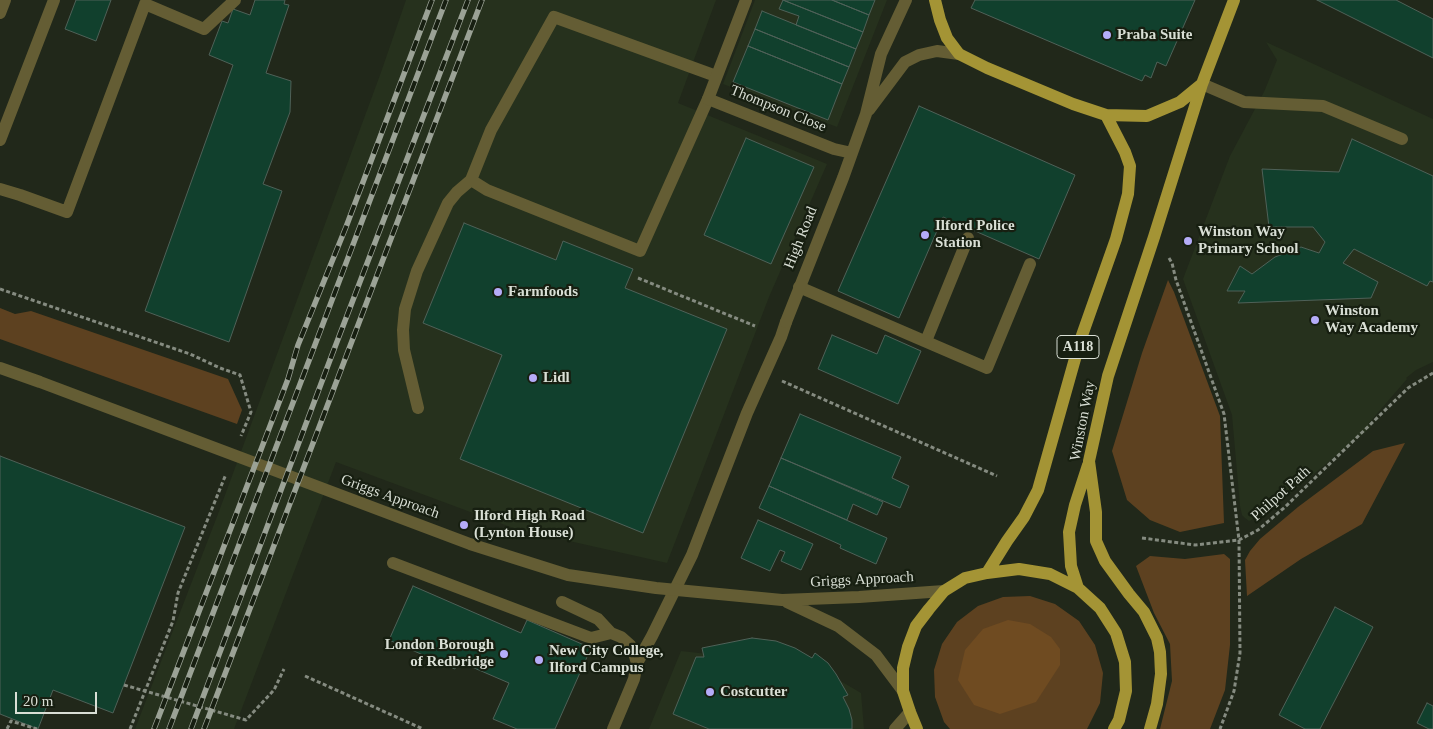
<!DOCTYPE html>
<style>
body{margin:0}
#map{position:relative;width:1433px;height:729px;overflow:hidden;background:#21281a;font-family:Georgia,serif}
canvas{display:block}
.scale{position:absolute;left:15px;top:692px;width:82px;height:22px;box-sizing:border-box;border:2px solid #d9dfd5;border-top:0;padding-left:6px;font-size:15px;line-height:18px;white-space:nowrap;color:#d9dfd5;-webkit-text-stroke:4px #171f11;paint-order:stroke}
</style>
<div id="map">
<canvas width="1433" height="729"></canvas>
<div class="scale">20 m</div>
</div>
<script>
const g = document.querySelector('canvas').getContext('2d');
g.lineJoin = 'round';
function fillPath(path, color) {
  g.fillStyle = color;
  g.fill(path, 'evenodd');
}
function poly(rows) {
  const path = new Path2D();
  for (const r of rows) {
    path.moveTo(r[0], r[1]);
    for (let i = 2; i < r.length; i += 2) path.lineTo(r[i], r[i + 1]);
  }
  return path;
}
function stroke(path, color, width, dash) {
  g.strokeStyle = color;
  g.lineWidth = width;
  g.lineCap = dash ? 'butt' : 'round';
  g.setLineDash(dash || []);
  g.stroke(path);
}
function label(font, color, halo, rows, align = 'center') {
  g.font = font + ' Georgia,serif';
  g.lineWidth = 4.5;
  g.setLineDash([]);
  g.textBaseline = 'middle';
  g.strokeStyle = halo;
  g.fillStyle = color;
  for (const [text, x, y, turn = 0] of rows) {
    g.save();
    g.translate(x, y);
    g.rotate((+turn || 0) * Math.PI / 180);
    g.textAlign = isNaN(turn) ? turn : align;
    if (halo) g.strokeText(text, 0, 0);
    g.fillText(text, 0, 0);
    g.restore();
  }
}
fillPath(poly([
 [406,0,716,0,678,103,827,164,769,297,667,563,516,529,336,462,234,729,135,729,218,514,380,75],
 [755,0,887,0,837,127,723,84],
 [1266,42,1433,119,1433,362,1416,370,1406,378,1407,379,1368,424,1371,427,1265,514,1249,521,1245,518,1242,515,1240,506,1232,415,1183,279,1230,156,1264,92,1277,60],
 [681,651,815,666,861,693,864,729,649,729]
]), '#26311d');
fillPath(poly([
 [1168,280,1174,292,1220,416,1224,523,1180,532,1150,520,1127,500,1112,451,1142,353],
 [0,308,15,314,31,311,228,379,242,410,237,424,0,339],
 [1405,443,1362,524,1301,559,1247,596,1245,560,1250,551,1260,539,1298,507,1373,451],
 [1224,554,1230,559,1230,645,1225,690,1210,729,1160,729,1172,681,1170,644,1154,613,1136,566,1150,556,1185,559],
 [1030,596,1055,604,1079,621,1095,645,1103,673,1100,703,1087,729,950,729,944,722,935,697,934,670,942,644,957,622,978,606,1003,597]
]), '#5d4120');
fillPath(poly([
 [1008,620,1030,624,1051,637,1060,649,1060,665,1036,702,1000,714,974,705,958,680,965,650,983,629]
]), '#6f4b21');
const building = poly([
 [76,0,111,0,96,41,65,29,76,0],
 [255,0,285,0,284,4,289,5,266,73,291,81,290,112,263,184,282,191,229,342,145,311,233,65,209,55,222,21,228,23,233,9,250,15,255,0],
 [783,0,832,0,869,15,863,32,783,0],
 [783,0,863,32,856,49,796,25,799,16,779,9,783,0],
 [832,0,875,0,869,15,832,0],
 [975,0,1195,0,1166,66,1157,62,1151,78,1145,75,1142,81,971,8,975,0],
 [1317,0,1396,0,1433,19,1433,58,1317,0],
 [762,11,856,49,849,67,755,29,762,11],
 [755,29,849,67,842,84,748,46,755,29],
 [748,46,842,84,828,120,733,82,748,46],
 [919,106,1075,175,1039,259,943,217,899,318,838,291,919,106],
 [746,138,814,167,771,264,704,235,746,138],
 [1352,139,1433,176,1433,282,1430,281,1427,286,1354,249,1343,263,1378,282,1371,298,1238,303,1245,291,1227,291,1240,266,1252,274,1275,257,1301,247,1319,253,1325,242,1313,227,1269,227,1262,169,1339,172,1352,139],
 [464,223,556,260,563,241,633,269,625,288,727,329,643,533,460,459,502,355,423,323,464,223],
 [832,335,877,354,885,335,921,351,898,404,818,369,832,335],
 [800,414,901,457,892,478,909,486,900,508,781,458,800,414],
 [0,456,185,527,113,713,53,690,38,729,0,714,0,456],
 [781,458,883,502,877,515,853,504,847,520,769,486,781,458],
 [769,486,887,538,876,564,840,548,841,545,759,508,769,486],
 [758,520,813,544,801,570,781,561,785,552,780,550,770,571,741,558,758,520],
 [413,586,521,633,527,620,591,648,555,729,517,729,493,719,509,683,458,661,455,669,389,640,413,586],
 [1335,607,1373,627,1320,729,1305,729,1279,715,1335,607],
 [752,638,776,641,795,648,812,658,815,653,828,663,836,674,848,695,843,697,849,709,852,720,852,729,709,729,673,714,696,657,704,657,702,648,752,638],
 [1427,703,1433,706,1433,729,1429,729,1417,723,1427,703]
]);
fillPath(building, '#11402d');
stroke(building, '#4f6158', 1);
stroke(poly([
 [1169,258,1172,263,1176,280,1224,414,1239,540,1240,653,1234,691,1220,729],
 [638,278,755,326],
 [0,289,190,354,220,368,240,375,251,412,241,436],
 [782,381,997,476],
 [1142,538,1195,545,1239,540,1258,530,1285,507,1408,388,1433,373],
 [305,676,423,729],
 [124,685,246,720,274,690,284,669],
 [7,729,11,721,37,729],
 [130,729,173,621,178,593,226,474]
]), '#858b80', 3, [4, 2.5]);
stroke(poly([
 [0,13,5,0],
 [1202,84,1244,102,1323,106,1402,139],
 [708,99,640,251,487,190,471,180,491,130,554,17,716,76],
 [0,140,54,0],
 [0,189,20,195,67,212,145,4,204,29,235,0],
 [799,287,987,368,1030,264],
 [926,341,968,238],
 [418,408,404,350,403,330,405,309,417,271,448,203,457,192,471,180],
 [393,563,591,638,611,633],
 [562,602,598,619,611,633,621,637,630,645,634,653,637,663]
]), '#645d34', 12);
stroke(poly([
 [637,663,652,636,692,555,747,413,781,337,786,322]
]), '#645d34', 12);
stroke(poly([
 [746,0,708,99,834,149,852,153],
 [869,110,905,62,919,55,937,51,959,54],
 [786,322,843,178,866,114,881,54,906,0],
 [613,729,634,679,637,663]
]), '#645d34', 12);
stroke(poly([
 [0,368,40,382,470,544,568,575,656,588,782,600,859,597,944,591],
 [787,602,838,626,876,655,903,691],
 [895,729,910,712]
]), '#645d34', 12);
stroke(poly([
 [935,0,940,20,947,38,959,54,987,68,1073,104,1106,115,1147,116,1180,102,1202,84],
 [987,573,1007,541,1024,517,1038,490,1080,341,1116,239,1128,194,1130,166,1125,152,1106,115],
 [1078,588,1071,566,1069,532,1075,505,1088,465],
 [917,729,910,712,903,691,903,668,908,647,916,626,929,609,944,591,965,578,987,573,1019,569,1050,574,1078,588,1100,608,1116,633,1125,662,1126,691,1119,720,1114,729],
 [1150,729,1157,704,1161,674,1160,652,1157,638,1144,612,1129,594,1105,561,1096,541,1096,512,1089,461,1108,376,1154,237,1202,84,1234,0]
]), '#a49435', 12);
const rail = poly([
 [154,729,288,379,298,345,346,227,432,0],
 [169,729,446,0],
 [191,729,330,360,468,0],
 [204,729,482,0]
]);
stroke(rail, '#9ba296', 5.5);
stroke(rail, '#171f11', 4, [11]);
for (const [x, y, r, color] of [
 [1107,35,5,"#b5acf8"],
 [925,235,5,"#b5acf8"],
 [1188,241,5,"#b5acf8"],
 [498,292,5,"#b5acf8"],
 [1315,320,5,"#b5acf8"],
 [533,378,5,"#b5acf8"],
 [464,525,5,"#b5acf8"],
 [504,654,5,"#b5acf8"],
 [539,660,5,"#b5acf8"],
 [710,692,5,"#b5acf8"]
]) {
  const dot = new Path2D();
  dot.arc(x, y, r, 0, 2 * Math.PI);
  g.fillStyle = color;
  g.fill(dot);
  stroke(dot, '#171f11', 2);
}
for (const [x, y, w] of [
 [1078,347,42]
]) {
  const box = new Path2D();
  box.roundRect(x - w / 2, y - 11.5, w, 23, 4);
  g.fillStyle = '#171f11';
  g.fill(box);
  stroke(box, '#d9dfd5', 1);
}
label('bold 14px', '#d9dfd5', null, [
 ["A118",1078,347]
]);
label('bold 15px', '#d9dfd5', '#171f11', [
 ["Praba Suite",1117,35],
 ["Ilford Police",935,226],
 ["Station",935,243],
 ["Winston Way",1198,232],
 ["Primary School",1198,249],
 ["Farmfoods",508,292],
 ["Winston",1325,311],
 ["Way Academy",1325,328],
 ["Lidl",543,378],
 ["Ilford High Road",474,516],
 ["(Lynton House)",474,533],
 ["London Borough",494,645,"right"],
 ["of Redbridge",494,662,"right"],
 ["New City College,",549,651],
 ["Ilford Campus",549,668],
 ["Costcutter",720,692]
], 'left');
label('15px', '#d9dfd5', '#171f11', [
 ["Thompson Close",778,109,22],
 ["High Road",801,238,-68],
 ["Winston Way",1083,421,-79],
 ["Philpot Path",1281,494,-42],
 ["Griggs Approach",390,497,20],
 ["Griggs Approach",862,580,-3]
]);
</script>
